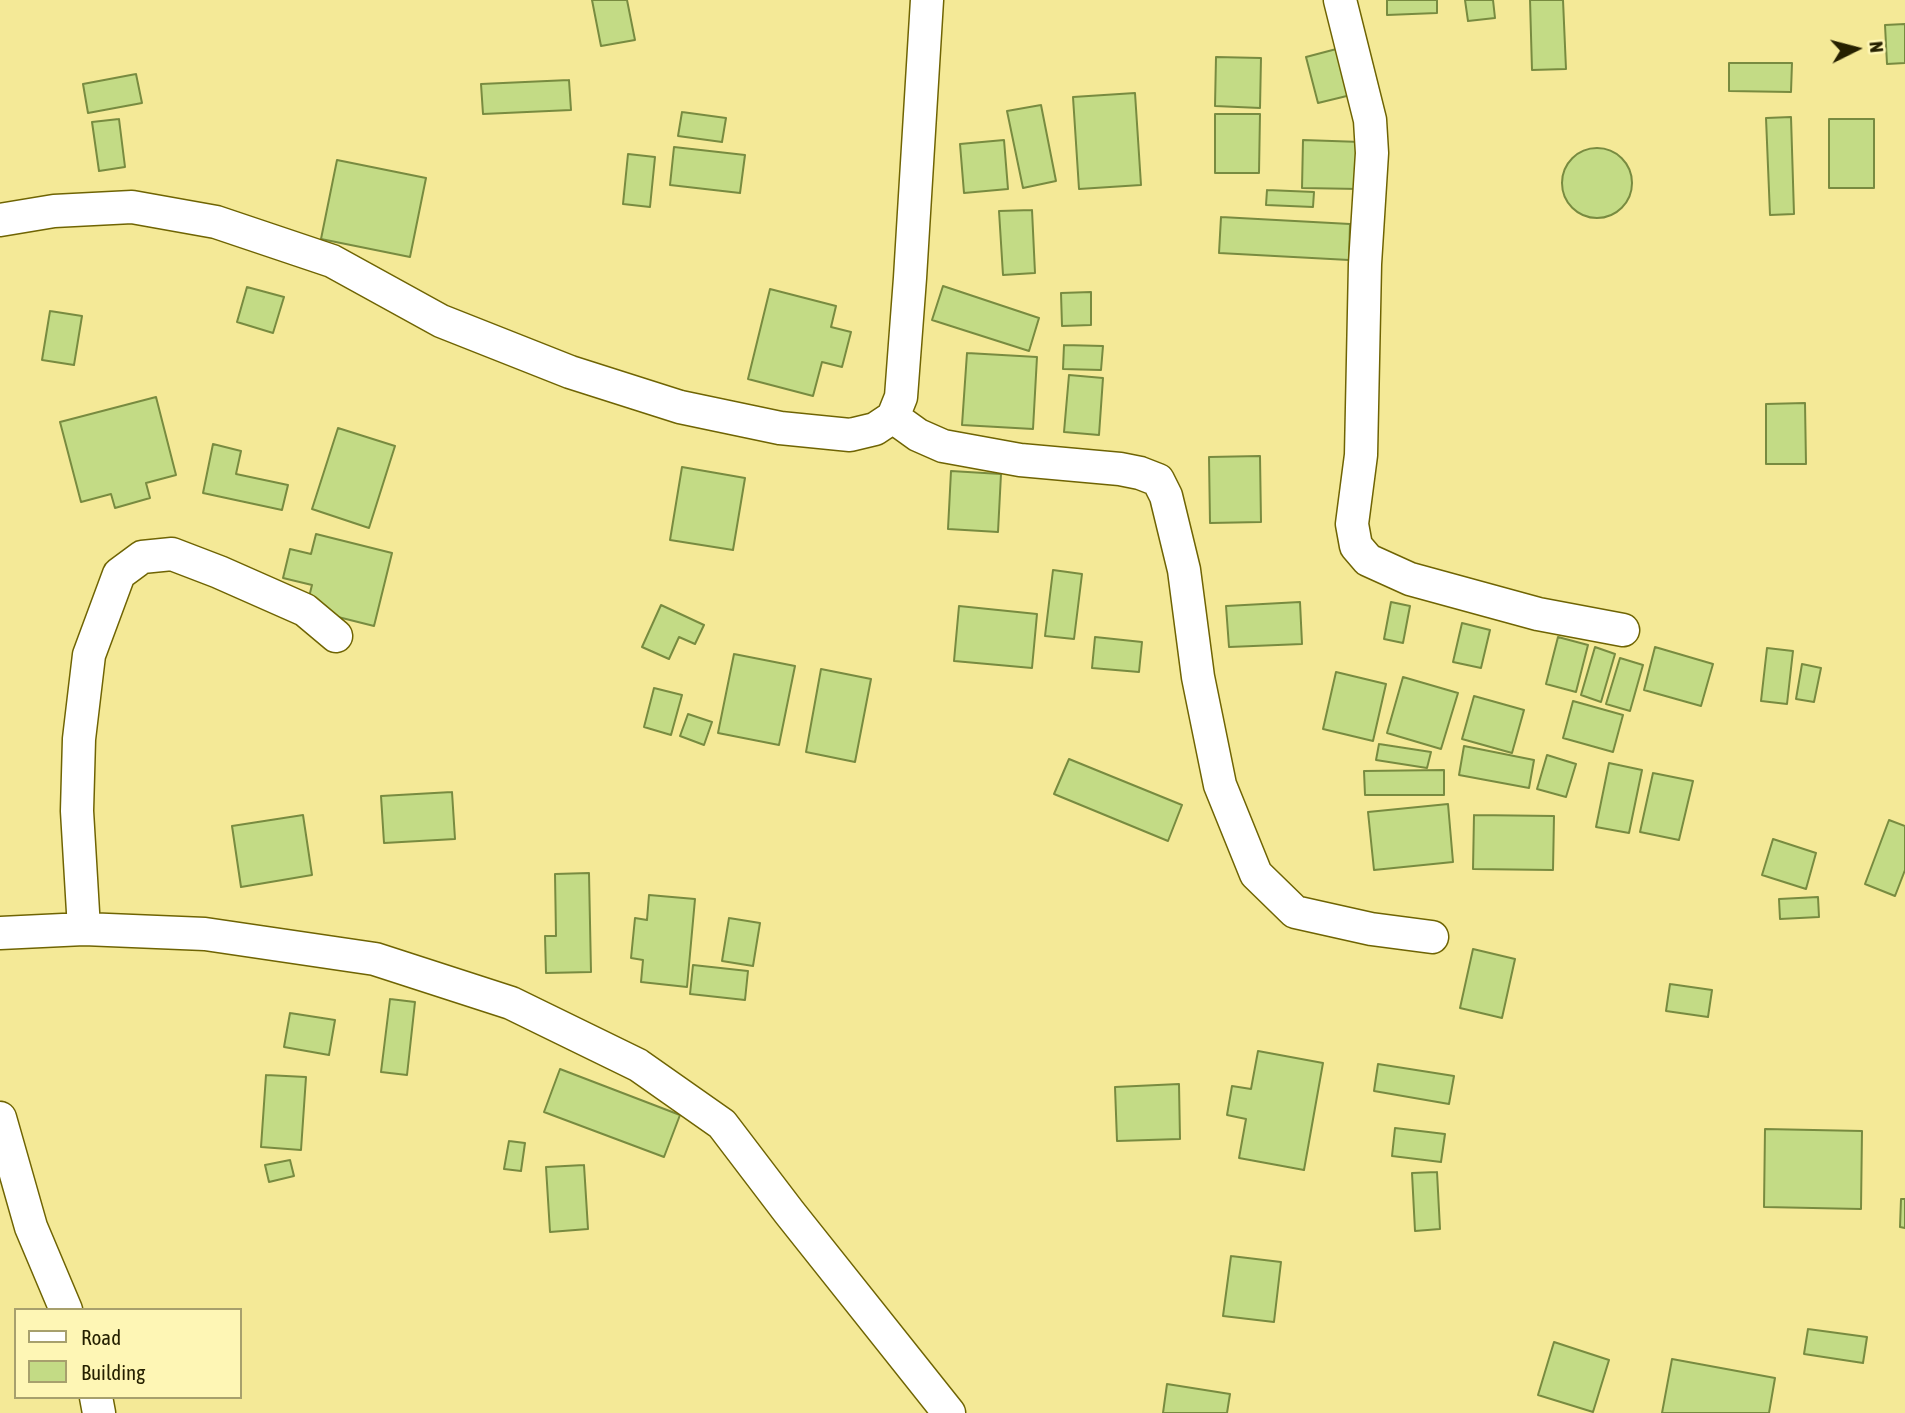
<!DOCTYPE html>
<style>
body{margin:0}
#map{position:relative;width:1905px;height:1413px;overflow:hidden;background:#f4e997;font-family:"Asap Condensed",sans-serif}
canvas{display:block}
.legend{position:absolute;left:14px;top:1308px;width:228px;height:91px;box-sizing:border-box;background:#fef6b5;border:2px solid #a7a06d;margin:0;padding:9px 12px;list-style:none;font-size:21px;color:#252000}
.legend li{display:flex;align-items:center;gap:14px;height:35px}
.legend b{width:35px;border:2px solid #a7a06d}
.north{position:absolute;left:1821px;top:14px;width:70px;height:70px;-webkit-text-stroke:5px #fef6b5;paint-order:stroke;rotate:84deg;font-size:19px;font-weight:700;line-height:28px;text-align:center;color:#252000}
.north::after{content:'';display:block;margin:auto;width:24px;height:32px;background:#252000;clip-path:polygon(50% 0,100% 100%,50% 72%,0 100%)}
</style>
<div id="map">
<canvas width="1905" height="1413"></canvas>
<ul class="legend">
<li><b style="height:9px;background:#fff"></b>Road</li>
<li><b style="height:19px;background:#c3db85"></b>Building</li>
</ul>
<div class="north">N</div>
</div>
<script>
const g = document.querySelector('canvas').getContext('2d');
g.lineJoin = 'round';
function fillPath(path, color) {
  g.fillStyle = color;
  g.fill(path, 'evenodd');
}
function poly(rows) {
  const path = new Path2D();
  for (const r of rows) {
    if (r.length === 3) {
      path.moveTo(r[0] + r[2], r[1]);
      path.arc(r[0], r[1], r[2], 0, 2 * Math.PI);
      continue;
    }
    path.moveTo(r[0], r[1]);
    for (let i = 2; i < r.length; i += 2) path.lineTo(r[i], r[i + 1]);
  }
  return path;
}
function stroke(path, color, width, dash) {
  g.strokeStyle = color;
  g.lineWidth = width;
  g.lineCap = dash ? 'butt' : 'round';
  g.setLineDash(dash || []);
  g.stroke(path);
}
const building = poly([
 [592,0,627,0,635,40,601,46,592,0],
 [1387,0,1437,0,1437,13,1387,15,1387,0],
 [1465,0,1493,0,1495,18,1468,21,1465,0],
 [1530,0,1563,0,1566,69,1532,70,1530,0],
 [1905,24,1905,63,1887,64,1885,25,1905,24],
 [1344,47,1355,94,1318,103,1306,57,1344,47],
 [1216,57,1261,58,1260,108,1215,106,1216,57],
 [1729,63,1792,63,1791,92,1729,91,1729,63],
 [136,74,142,103,88,113,83,84,136,74],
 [569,80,571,110,483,114,481,84,569,80],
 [1135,93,1141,185,1079,189,1073,97,1135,93],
 [1041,105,1056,181,1023,188,1007,111,1041,105],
 [682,112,726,118,722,142,678,136,682,112],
 [1215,114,1260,114,1259,173,1215,173,1215,114],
 [1791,117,1794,214,1770,215,1766,118,1791,117],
 [119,119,125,167,99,171,92,122,119,119],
 [1829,119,1874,119,1874,188,1829,188,1829,119],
 [1004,140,1008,189,964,193,960,144,1004,140],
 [1303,140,1361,142,1359,189,1302,188,1303,140],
 [674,147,745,155,740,193,670,185,674,147],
 [1597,183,35],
 [628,154,655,157,650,207,623,204,628,154],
 [337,160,426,178,410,257,321,239,337,160],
 [1267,190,1314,192,1313,207,1266,205,1267,190],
 [1032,210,1035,273,1003,275,999,211,1032,210],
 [1221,217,1350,224,1349,260,1219,253,1221,217],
 [943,286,1039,318,1029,351,932,320,943,286],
 [247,287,284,297,273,333,237,322,247,287],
 [770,289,836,306,831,327,851,332,842,367,822,362,813,396,748,379,770,289],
 [1091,292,1091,325,1062,326,1061,293,1091,292],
 [50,311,82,316,74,365,42,360,50,311],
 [1064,345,1103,346,1101,370,1063,369,1064,345],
 [967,353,1037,357,1033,429,962,425,967,353],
 [1069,375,1103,378,1099,435,1064,432,1069,375],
 [156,397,176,475,146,483,150,498,115,508,111,494,81,502,60,422,156,397],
 [1805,403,1806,464,1766,464,1766,404,1805,403],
 [338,428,395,446,369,528,312,509,338,428],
 [213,444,241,451,236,474,288,485,282,510,203,493,213,444],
 [1260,456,1261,522,1210,523,1209,457,1260,456],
 [682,467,745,478,733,550,670,540,682,467],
 [951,471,1001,474,998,532,948,529,951,471],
 [316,534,392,553,374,626,306,609,312,585,283,578,290,549,311,554,316,534],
 [1053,570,1082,574,1074,639,1045,636,1053,570],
 [1300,602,1302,644,1229,647,1226,606,1300,602],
 [1391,602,1410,606,1403,643,1384,639,1391,602],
 [661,605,704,625,695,644,679,637,669,659,642,647,661,605],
 [959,606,1037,614,1032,668,954,661,959,606],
 [1462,623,1490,630,1481,668,1453,662,1462,623],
 [1095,637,1142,642,1139,672,1092,668,1095,637],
 [1558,637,1588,645,1576,692,1546,684,1558,637],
 [1595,647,1615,654,1601,702,1581,695,1595,647],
 [1655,647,1713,664,1701,706,1644,690,1655,647],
 [1767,648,1793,651,1787,704,1761,701,1767,648],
 [734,654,795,666,779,745,718,733,734,654],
 [1620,658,1643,665,1630,711,1606,704,1620,658],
 [1802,664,1821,668,1814,702,1796,699,1802,664],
 [821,669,871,679,855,762,806,752,821,669],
 [1336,672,1386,684,1373,741,1323,729,1336,672],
 [1403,677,1458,693,1441,749,1387,733,1403,677],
 [654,688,682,695,671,735,644,727,654,688],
 [1474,696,1524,710,1512,753,1462,739,1474,696],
 [1573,701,1623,715,1613,752,1563,738,1573,701],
 [688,714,712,722,704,745,680,736,688,714],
 [1379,744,1431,752,1427,768,1376,760,1379,744],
 [1464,746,1534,760,1529,788,1459,775,1464,746],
 [1547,755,1576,764,1566,797,1537,789,1547,755],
 [1069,759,1182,805,1168,841,1054,794,1069,759],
 [1609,763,1642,770,1629,833,1596,827,1609,763],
 [1444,770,1444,795,1365,795,1364,771,1444,770],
 [1653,773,1693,781,1679,840,1640,832,1653,773],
 [452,792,455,839,384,843,381,796,452,792],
 [1448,804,1453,862,1374,870,1368,812,1448,804],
 [303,815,312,875,241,887,232,826,303,815],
 [1474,815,1554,816,1553,870,1473,869,1474,815],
 [1889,820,1905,826,1905,870,1895,896,1865,884,1889,820],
 [1773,839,1816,853,1806,889,1762,875,1773,839],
 [589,873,591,972,546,973,545,936,556,936,555,874,589,873],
 [649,895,695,899,687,987,641,982,643,960,631,958,635,918,647,920,649,895],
 [1818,897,1819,917,1780,919,1779,899,1818,897],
 [729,918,760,923,753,966,722,961,729,918],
 [1473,949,1515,959,1502,1018,1460,1008,1473,949],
 [693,965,748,971,745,1000,690,994,693,965],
 [1670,984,1712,990,1708,1017,1666,1011,1670,984],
 [390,999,415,1002,407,1075,381,1072,390,999],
 [290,1013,335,1020,329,1055,284,1047,290,1013],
 [1258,1051,1323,1063,1304,1170,1239,1158,1246,1119,1227,1115,1232,1086,1251,1089,1258,1051],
 [1378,1064,1454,1076,1449,1104,1374,1091,1378,1064],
 [560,1069,680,1115,664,1157,544,1112,560,1069],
 [266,1075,306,1077,301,1150,261,1147,266,1075],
 [1179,1084,1180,1139,1117,1141,1115,1087,1179,1084],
 [1395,1128,1445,1134,1441,1162,1392,1156,1395,1128],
 [1765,1129,1862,1131,1861,1209,1764,1207,1765,1129],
 [509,1141,525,1143,521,1171,504,1169,509,1141],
 [290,1160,294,1176,269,1182,265,1165,290,1160],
 [584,1165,588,1229,550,1232,546,1167,584,1165],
 [1437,1172,1440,1229,1415,1231,1412,1173,1437,1172],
 [1901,1199,1905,1199,1905,1228,1900,1227,1901,1199],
 [1231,1256,1281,1262,1274,1322,1223,1316,1231,1256],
 [1808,1329,1867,1337,1863,1363,1804,1354,1808,1329],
 [1554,1342,1609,1360,1593,1412,1538,1395,1554,1342],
 [1672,1359,1775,1378,1769,1413,1662,1413,1672,1359],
 [1167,1384,1230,1394,1227,1413,1163,1413,1167,1384]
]);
fillPath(building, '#c3db85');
stroke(building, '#788b40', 2);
const minor = poly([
 [1340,0,1370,120,1372,153,1365,264,1361,455,1352,524,1356,546,1368,560,1410,579,1538,614,1623,630],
 [0,220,54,211,132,207,216,222,332,261,441,321,570,372,680,407,780,428,850,435,875,429,893,417,901,397,910,278,927,0],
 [893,417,918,435,943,446,1020,460,1120,469,1140,473,1158,480,1166,496,1184,570,1198,677,1220,785,1256,874,1295,912,1371,929,1432,937],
 [84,929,77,811,79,739,89,655,119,574,142,557,172,554,219,572,305,610,336,636],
 [0,933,84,929,205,934,375,959,511,1003,638,1065,722,1124,789,1212,949,1413],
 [0,1118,31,1227,66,1310],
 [96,1397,99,1413]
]);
stroke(minor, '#6f6403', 35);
stroke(minor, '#fff', 32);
</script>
